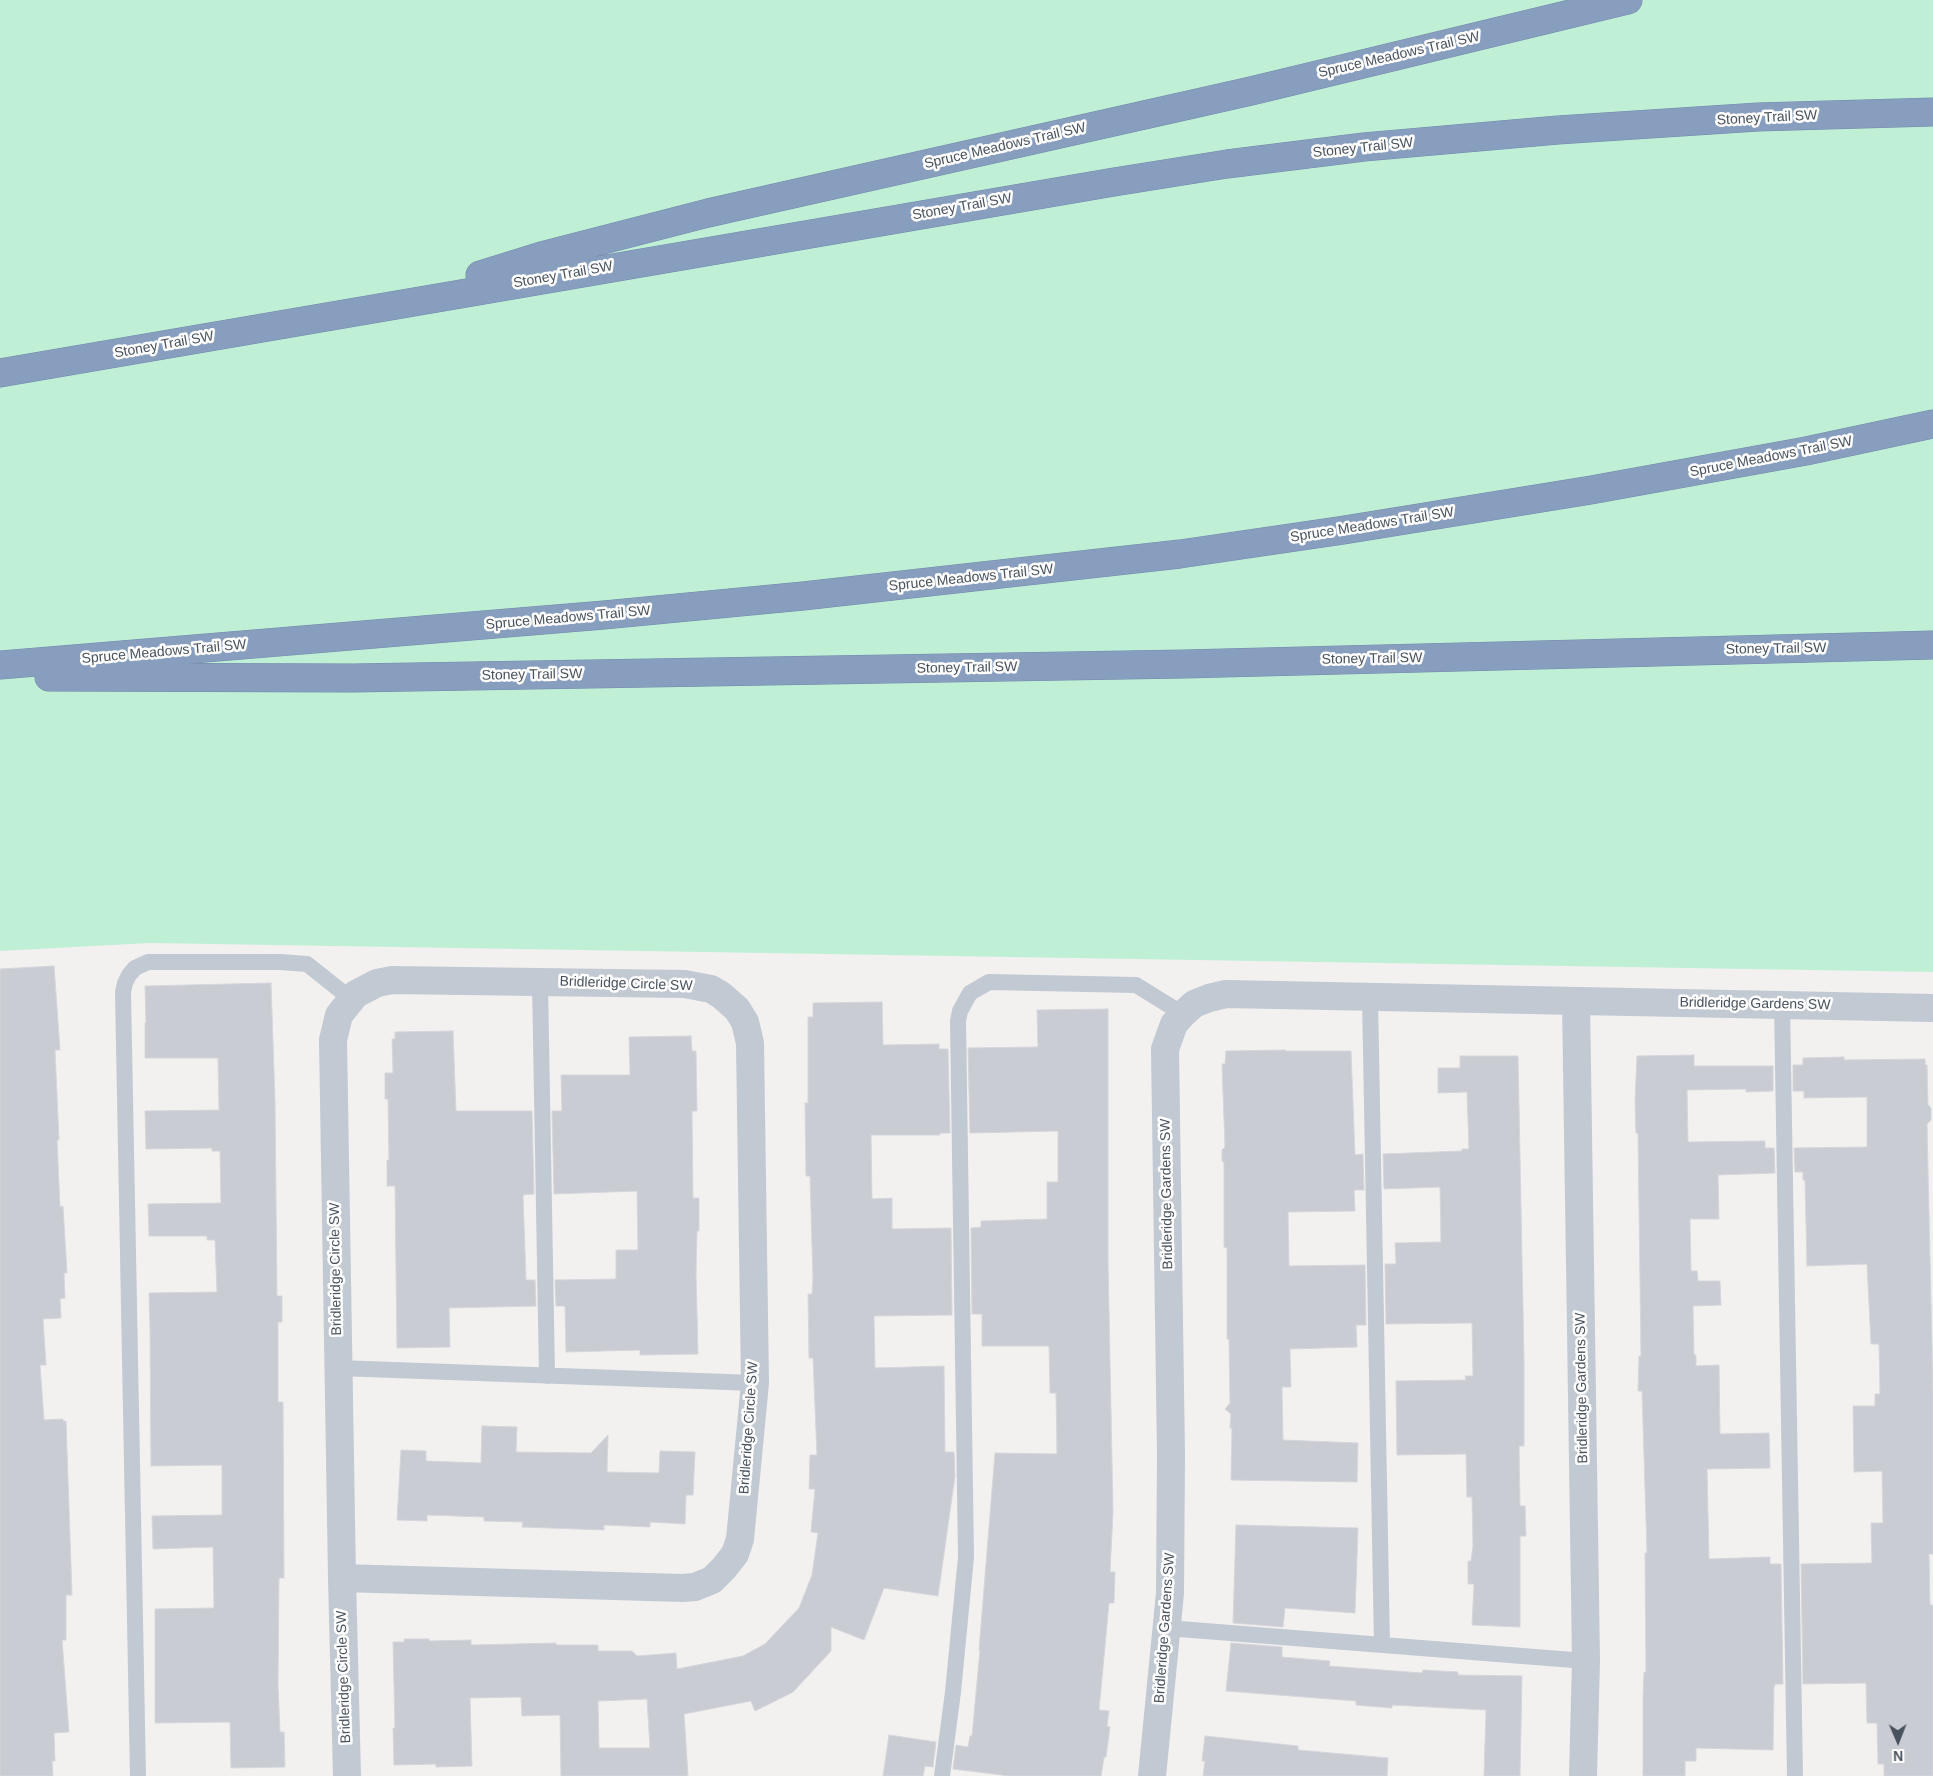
<!DOCTYPE html>
<style>
body{margin:0}
#map{position:relative;width:1933px;height:1776px;overflow:hidden;background:#f3f0f0;font-family:Helvetica,sans-serif}
canvas{display:block}
.north{position:absolute;left:1873px;top:1716px;width:50px;height:50px;-webkit-text-stroke:4px #fff;paint-order:stroke;rotate:179deg;font-size:14px;font-weight:700;line-height:20px;text-align:center;color:#48525e}
.north::after{content:'';display:block;margin:auto;width:18px;height:22px;background:#48525e;clip-path:polygon(50% 0,100% 100%,50% 72%,0 100%)}
</style>
<div id="map">
<canvas width="1933" height="1776"></canvas>
<div class="north">N</div>
</div>
<script>
const g = document.querySelector('canvas').getContext('2d');
g.lineJoin = 'round';
function fillPath(path, color) {
  g.fillStyle = color;
  g.fill(path, 'evenodd');
}
function poly(rows) {
  const path = new Path2D();
  for (const r of rows) {
    path.moveTo(r[0], r[1]);
    for (let i = 2; i < r.length; i += 2) path.lineTo(r[i], r[i + 1]);
  }
  return path;
}
function stroke(path, color, width, dash) {
  g.strokeStyle = color;
  g.lineWidth = width;
  g.lineCap = dash ? 'butt' : 'round';
  g.setLineDash(dash || []);
  g.stroke(path);
}
function label(font, color, halo, rows, align = 'center') {
  g.font = font + ' Helvetica,sans-serif';
  g.lineWidth = 5;
  g.setLineDash([]);
  g.textBaseline = 'middle';
  g.strokeStyle = halo;
  g.fillStyle = color;
  for (const [text, x, y, turn = 0] of rows) {
    g.save();
    g.translate(x, y);
    g.rotate((+turn || 0) * Math.PI / 180);
    g.textAlign = isNaN(turn) ? turn : align;
    if (halo) g.strokeText(text, 0, 0);
    g.fillText(text, 0, 0);
    g.restore();
  }
}
fillPath(poly([
 [0,0,1933,0,1933,972,150,943,0,951]
]), '#bff0d6');
const building = poly([
 [54,966,60,1050,55,1050,59,1140,57,1140,60,1207,63,1206,67,1273,64,1273,65,1298,60,1299,61,1318,43,1319,46,1365,40,1365,44,1420,63,1419,63,1421,66,1421,72,1595,66,1595,66,1640,62,1640,69,1732,54,1733,55,1761,52,1761,53,1776,0,1776,0,969,54,966],
 [271,983,275,1101,277,1296,282,1296,282,1322,278,1322,278,1402,283,1402,284,1578,279,1578,278,1685,280,1732,284,1732,285,1767,231,1768,230,1722,155,1723,155,1609,214,1608,213,1547,153,1549,152,1516,222,1515,222,1465,151,1466,150,1328,149,1293,217,1292,215,1240,207,1240,207,1236,149,1236,148,1204,221,1203,220,1151,212,1151,212,1148,146,1149,145,1111,219,1110,218,1058,145,1058,145,1023,146,1023,145,986,271,983],
 [882,1002,883,1045,939,1044,939,1049,948,1049,950,1133,940,1133,940,1135,871,1135,872,1199,892,1198,892,1229,951,1228,952,1315,874,1316,875,1368,944,1366,945,1452,954,1452,955,1476,938,1596,884,1588,864,1640,831,1627,831,1651,793,1692,755,1711,751,1701,684,1714,688,1776,561,1776,560,1715,522,1716,521,1697,470,1698,472,1766,436,1767,436,1764,394,1765,393,1728,395,1728,393,1642,404,1642,404,1639,429,1639,429,1641,471,1640,471,1645,556,1643,556,1645,598,1645,598,1651,632,1651,637,1656,676,1653,677,1669,743,1656,765,1644,799,1608,812,1575,818,1533,811,1532,815,1489,809,1489,810,1455,817,1455,813,1358,809,1358,808,1294,812,1294,813,1279,810,1176,806,1176,805,1103,808,1103,808,1017,813,1017,813,1003,882,1002],
 [647,1699,650,1748,599,1748,598,1701,647,1699],
 [1108,1009,1108,1260,1113,1512,1110,1572,1115,1572,1114,1603,1109,1603,1099,1710,1109,1711,1107,1726,1110,1727,1106,1757,1104,1757,1101,1776,1010,1776,953,1769,956,1745,968,1747,970,1736,972,1736,980,1650,979,1650,995,1453,1057,1454,1056,1393,1050,1393,1049,1346,982,1346,982,1314,972,1314,971,1228,981,1227,981,1221,1047,1219,1047,1182,1058,1182,1058,1131,970,1133,968,1048,1038,1047,1037,1010,1108,1009],
 [453,1031,456,1111,532,1111,534,1194,523,1195,526,1280,535,1280,536,1306,449,1308,450,1347,397,1348,395,1186,387,1186,387,1160,389,1160,388,1099,385,1099,385,1073,393,1073,392,1039,395,1039,395,1032,453,1031],
 [691,1036,692,1051,696,1051,697,1111,692,1111,693,1198,699,1198,699,1231,697,1231,696,1273,698,1354,640,1355,640,1350,566,1352,565,1306,556,1306,555,1280,616,1279,616,1250,638,1250,637,1191,554,1194,552,1111,562,1111,561,1075,630,1075,629,1037,691,1036],
 [1285,1050,1285,1051,1351,1051,1355,1155,1363,1154,1364,1190,1354,1190,1355,1211,1288,1212,1289,1266,1365,1265,1366,1325,1356,1325,1357,1347,1290,1349,1291,1387,1282,1387,1283,1440,1358,1443,1357,1482,1231,1480,1232,1428,1230,1428,1231,1414,1225,1409,1230,1403,1229,1339,1227,1339,1227,1248,1224,1247,1224,1163,1222,1161,1222,1150,1225,1147,1222,1064,1225,1064,1226,1051,1285,1050],
 [1694,1055,1694,1066,1773,1066,1773,1091,1746,1092,1746,1089,1687,1090,1688,1142,1765,1141,1765,1148,1774,1148,1775,1173,1718,1175,1719,1219,1690,1219,1691,1271,1697,1271,1698,1281,1720,1281,1721,1305,1693,1306,1694,1355,1696,1355,1696,1366,1719,1365,1720,1434,1769,1433,1770,1468,1707,1469,1709,1559,1770,1557,1770,1564,1781,1564,1783,1684,1775,1684,1774,1687,1773,1750,1696,1748,1696,1761,1685,1761,1685,1776,1643,1776,1643,1699,1644,1672,1646,1672,1645,1553,1647,1553,1642,1391,1638,1391,1639,1356,1641,1356,1638,1133,1636,1133,1635,1101,1637,1056,1694,1055],
 [1460,1056,1518,1056,1524,1360,1524,1446,1519,1446,1520,1506,1525,1506,1526,1536,1520,1536,1520,1627,1472,1625,1474,1584,1468,1584,1468,1561,1471,1561,1473,1546,1472,1497,1467,1497,1466,1454,1397,1455,1396,1381,1466,1380,1465,1376,1473,1376,1472,1323,1386,1324,1385,1264,1396,1264,1395,1243,1441,1242,1440,1187,1384,1189,1383,1154,1462,1151,1462,1149,1469,1149,1467,1092,1438,1093,1438,1068,1460,1068,1460,1056],
 [1844,1057,1844,1060,1925,1059,1925,1065,1927,1065,1928,1105,1931,1108,1931,1120,1927,1124,1933,1393,1933,1554,1929,1554,1930,1605,1933,1605,1933,1776,1884,1776,1884,1764,1878,1764,1877,1723,1867,1723,1866,1683,1803,1684,1801,1564,1872,1563,1871,1523,1883,1523,1882,1471,1854,1472,1853,1406,1875,1406,1875,1394,1880,1394,1879,1344,1871,1344,1867,1264,1807,1266,1805,1180,1803,1180,1803,1172,1795,1172,1794,1148,1867,1147,1867,1097,1804,1098,1804,1091,1793,1091,1793,1065,1803,1065,1803,1058,1844,1057],
 [482,1426,517,1427,516,1452,591,1453,608,1435,607,1472,659,1473,660,1451,695,1452,693,1495,686,1495,685,1524,650,1522,650,1527,604,1525,604,1530,522,1527,523,1522,484,1521,484,1517,427,1515,427,1521,397,1520,401,1450,426,1451,426,1461,481,1463,482,1426],
 [1236,1525,1358,1528,1355,1613,1285,1608,1283,1627,1233,1623,1236,1525],
 [1231,1643,1282,1647,1282,1657,1330,1661,1329,1666,1422,1673,1423,1670,1458,1672,1458,1675,1522,1676,1520,1776,1484,1776,1486,1710,1392,1705,1392,1708,1356,1705,1356,1701,1226,1691,1231,1643],
 [889,1735,936,1742,933,1767,925,1766,923,1776,883,1776,889,1735],
 [1205,1736,1298,1746,1298,1750,1388,1758,1387,1776,1203,1776,1205,1761,1202,1761,1205,1736]
]);
fillPath(building, '#caccd3');
stroke(building, '#d4d6dc', 1);
const highway = poly([
 [480,275,541,256,708,213,1251,91,1628,0],
 [0,373,1114,182,1227,164,1364,147,1558,130,1758,117,1933,112],
 [0,665,604,615,803,596,1180,554,1344,530,1591,490,1806,451,1933,424],
 [49,677,353,678,1184,664,1933,645]
]);
stroke(highway, '#7389ab', 29);
stroke(poly([
 [540,982,547,1376],
 [1370,997,1382,1645],
 [1782,1004,1795,1776],
 [338,1368,755,1383],
 [1167,1628,1586,1661],
 [138,1776,123,992,125,983,129,975,135,968,148,962,280,962,307,964,351,999],
 [942,1776,953,1692,966,1557,958,1021,960,1011,970,993,989,982,1136,985,1183,1014]
]), '#c1c9d2', 16);
stroke(poly([
 [1576,1001,1586,1661,1583,1776],
 [342,1578,682,1588,695,1587,712,1580,724,1568,735,1554,740,1539,755,1383,750,1043,745,1022,737,1009,721,995,711,989,685,984,392,980,377,983,356,994,339,1015,333,1040,342,1578,347,1776],
 [1152,1776,1170,1593,1171,1455,1165,1049,1174,1024,1183,1014,1194,1004,1209,998,1226,994,1933,1008]
]), '#c1c9d2', 28);
stroke(highway, '#889ebf', 28);
label('14px', '#48525e', '#fff', [
 ["Spruce Meadows Trail SW",1399,55,-13],
 ["Stoney Trail SW",1767,118,-3],
 ["Spruce Meadows Trail SW",1005,146,-13],
 ["Stoney Trail SW",1363,148,-6],
 ["Stoney Trail SW",962,207,-10],
 ["Stoney Trail SW",563,275,-10],
 ["Stoney Trail SW",164,345,-10],
 ["Spruce Meadows Trail SW",1771,457,-11],
 ["Spruce Meadows Trail SW",1372,525,-9],
 ["Spruce Meadows Trail SW",971,578,-6],
 ["Spruce Meadows Trail SW",568,618,-5],
 ["Stoney Trail SW",1776,649,-1],
 ["Spruce Meadows Trail SW",164,652,-5],
 ["Stoney Trail SW",1372,659,-1],
 ["Stoney Trail SW",967,668,-1],
 ["Stoney Trail SW",532,675,-1],
 ["Bridleridge Circle SW",626,984,2],
 ["Bridleridge Gardens SW",1755,1004,1],
 ["Bridleridge Gardens SW",1167,1194,-91],
 ["Bridleridge Circle SW",336,1269,-91],
 ["Bridleridge Gardens SW",1582,1388,-91],
 ["Bridleridge Circle SW",749,1428,-86],
 ["Bridleridge Gardens SW",1165,1628,-86],
 ["Bridleridge Circle SW",344,1677,-92]
]);
</script>
